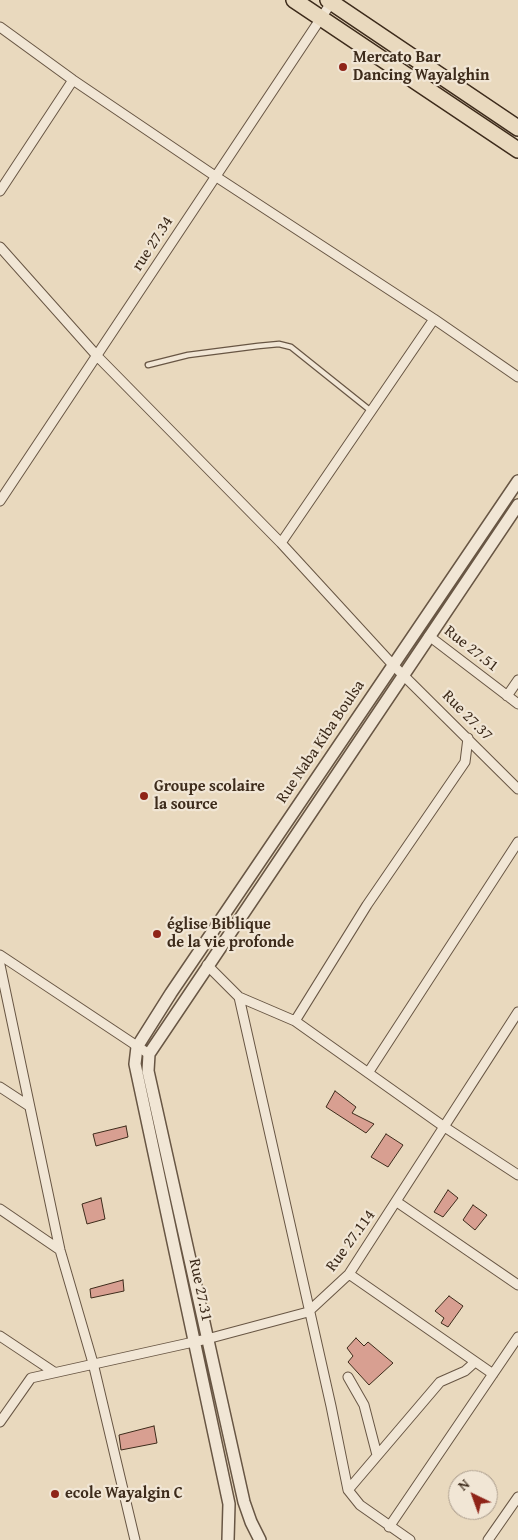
<!DOCTYPE html>
<meta charset="utf-8">
<style>
body{margin:0}
#map{position:relative;width:518px;height:1540px;overflow:hidden;background:#e9d9be;font-family:"Gentium Book Plus",serif}
canvas{display:block}
.north{position:absolute;left:448px;top:1470px;width:50px;height:50px;box-sizing:border-box;background:#f1e6d5;border:1px solid #a99b8b;border-radius:50%;rotate:318deg;font-size:14px;font-weight:700;line-height:20px;text-align:center;color:#3d2b1b}
.north::after{content:'';display:block;margin:auto;width:18px;height:22px;background:#8f2418;clip-path:polygon(50% 0,100% 100%,50% 72%,0 100%)}
</style>
<div id="map">
<canvas width="518" height="1540"></canvas>
<div class="north">N</div>
</div>
<script>
const g = document.querySelector('canvas').getContext('2d');
g.lineJoin = 'round';
function fillPath(path, color) {
  g.fillStyle = color;
  g.fill(path, 'evenodd');
}
function poly(rows) {
  const path = new Path2D();
  for (const r of rows) {
    path.moveTo(r[0], r[1]);
    for (let i = 2; i < r.length; i += 2) path.lineTo(r[i], r[i + 1]);
  }
  return path;
}
function stroke(path, color, width, dash) {
  g.strokeStyle = color;
  g.lineWidth = width;
  g.lineCap = dash ? 'butt' : 'round';
  g.setLineDash(dash || []);
  g.stroke(path);
}
function label(font, color, halo, rows, align = 'center') {
  g.font = font + ' "Gentium Book Plus",serif';
  g.lineWidth = 4.5;
  g.setLineDash([]);
  g.textBaseline = 'middle';
  g.strokeStyle = halo;
  g.fillStyle = color;
  for (const [text, x, y, turn = 0] of rows) {
    g.save();
    g.translate(x, y);
    g.rotate((+turn || 0) * Math.PI / 180);
    g.textAlign = isNaN(turn) ? turn : align;
    if (halo) g.strokeText(text, 0, 0);
    g.fillText(text, 0, 0);
    g.restore();
  }
}
const building = poly([
 [335,1091,356,1107,352,1113,374,1124,366,1133,326,1107,335,1091],
 [126,1126,128,1137,96,1146,93,1134,126,1126],
 [386,1134,403,1145,388,1167,371,1157,386,1134],
 [448,1190,458,1198,443,1217,434,1212,448,1190],
 [101,1198,105,1219,87,1224,82,1204,101,1198],
 [473,1205,487,1215,475,1230,463,1220,473,1205],
 [123,1280,124,1291,91,1298,90,1289,123,1280],
 [449,1296,463,1306,448,1327,441,1323,444,1318,435,1311,449,1296],
 [356,1338,364,1346,368,1342,393,1363,369,1385,348,1362,353,1356,347,1348,356,1338],
 [154,1426,157,1443,121,1450,119,1435,154,1426]
]);
fillPath(building, '#d89f91');
stroke(building, '#3d2b1b', 1);
const service = poly([
 [148,365,188,355,258,346,279,344,291,347,371,411]
]);
const minor = poly([
 [0,27,73,80,215,176,434,319,518,377],
 [0,191,73,80],
 [0,247,98,357,281,543,393,665,518,789],
 [0,501,333,0],
 [281,543,434,319],
 [429,636,518,704],
 [507,696,518,680],
 [0,955,149,1054],
 [0,965,60,1250,93,1363,135,1540],
 [207,965,239,997,295,1021,443,1126,518,1175],
 [239,997,331,1406,348,1490,360,1505,410,1540],
 [295,1021,367,905,465,762,468,738],
 [368,1073,518,842],
 [0,1087,29,1106],
 [397,1202,518,1285],
 [0,1209,60,1250],
 [349,1274,493,1374],
 [0,1336,54,1372],
 [348,1377,364,1405,377,1455],
 [0,1422,31,1378,207,1339,308,1312,349,1274,518,1012],
 [348,1490,440,1382,465,1371,475,1362],
 [389,1527,518,1337],
 [488,1540,518,1497]
]);
const tertiary = poly([
 [228,1540,229,1504,135,1064,137,1047,171,993,518,481],
 [260,1540,251,1522,244,1502,148,1071,149,1054,518,505]
]);
const primary = poly([
 [294,0,518,150],
 [328,0,518,128]
]);
stroke(service, '#685644', 7);
stroke(minor, '#685644', 11);
stroke(tertiary, '#685644', 14);
stroke(primary, '#3d2b1b', 18);
stroke(service, '#f1e6d5', 4.5);
stroke(minor, '#f1e6d5', 9);
stroke(tertiary, '#f1e6d5', 11);
stroke(primary, '#e9d9be', 15);
for (const [x, y, r, color] of [
 [343,67,5,"#8f2418"],
 [144,796,5,"#8f2418"],
 [157,934,5,"#8f2418"],
 [55,1494,5,"#8f2418"]
]) {
  const dot = new Path2D();
  dot.arc(x, y, r, 0, 2 * Math.PI);
  g.fillStyle = color;
  g.fill(dot);
  stroke(dot, '#f1e6d5', 2);
}
label('bold 16px', '#3d2b1b', '#f1e6d5', [
 ["Mercato Bar",353,58],
 ["Dancing Wayalghin",353,76],
 ["Groupe scolaire",154,787],
 ["la source",154,805],
 ["église Biblique",167,925],
 ["de la vie profonde",167,943],
 ["ecole Wayalgin C",65,1494]
], 'left');
label('16px', '#3d2b1b', '#f1e6d5', [
 ["rue 27.34",153,244,-57],
 ["Rue 27.51",471,649,38],
 ["Rue 27.37",467,716,45],
 ["Rue Naba Kiba Boulsa",321,742,-56],
 ["Rue 27.114",351,1241,-54],
 ["Rue 27.31",200,1290,78]
]);
</script>
